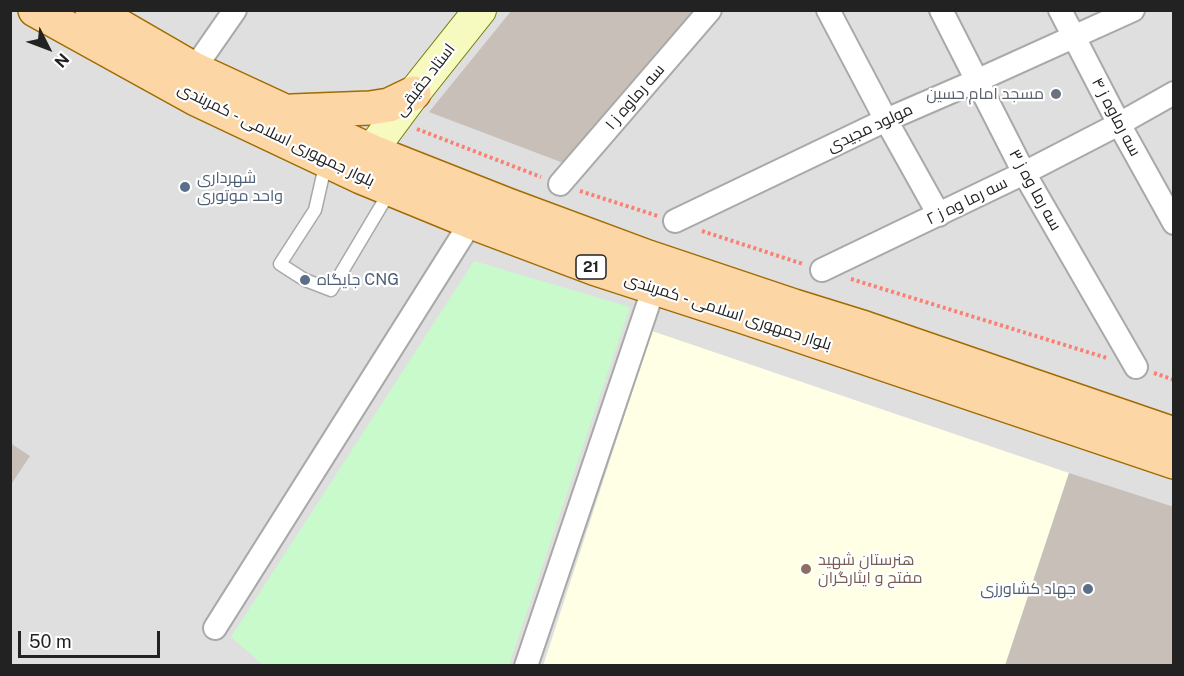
<!DOCTYPE html>
<meta charset="utf-8">
<style>
body{margin:0}
#map{position:relative;width:1184px;height:676px;overflow:hidden;background:#f2efe9;font-family:"Public Sans",sans-serif}
canvas{display:block}
.frame{position:absolute;inset:0;border:12px solid #222;pointer-events:none}
.north{position:absolute;left:18px;top:18px;width:60px;height:60px;-webkit-text-stroke:4px #fff;paint-order:stroke;rotate:132deg;font-size:16px;font-weight:700;line-height:24px;text-align:center;color:#222}
.north::after{content:'';display:block;margin:auto;width:21px;height:27px;background:#222;clip-path:polygon(50% 0,100% 100%,50% 72%,0 100%)}
.scale{position:absolute;left:18px;top:631px;width:142px;height:27px;box-sizing:border-box;border:3px solid #222;border-top:0;padding-left:8px;font-size:18px;line-height:21px;white-space:nowrap;color:#222;-webkit-text-stroke:4px #fff;paint-order:stroke}
</style>
<div id="map">
<canvas width="1184" height="676"></canvas>
<div class="frame"></div>
<div class="north">N</div>
<div class="scale">50 m</div>
</div>
<script>
const g = document.querySelector('canvas').getContext('2d');
g.lineJoin = 'round';
function fillPath(path, color) {
  g.fillStyle = color;
  g.fill(path, 'evenodd');
}
function poly(rows) {
  const path = new Path2D();
  for (const r of rows) {
    path.moveTo(r[0], r[1]);
    for (let i = 2; i < r.length; i += 2) path.lineTo(r[i], r[i + 1]);
  }
  return path;
}
function stroke(path, color, width, dash) {
  g.strokeStyle = color;
  g.lineWidth = width;
  g.lineCap = dash ? 'butt' : 'round';
  g.setLineDash(dash || []);
  g.stroke(path);
}
function label(font, color, halo, rows, align = 'center') {
  g.font = font + ' "Public Sans",Cairo,sans-serif';
  g.lineWidth = 4.5;
  g.setLineDash([]);
  g.textBaseline = 'middle';
  g.strokeStyle = halo;
  g.fillStyle = color;
  for (const [text, x, y, turn = 0] of rows) {
    g.save();
    g.translate(x, y);
    g.rotate((+turn || 0) * Math.PI / 180);
    g.textAlign = isNaN(turn) ? turn : align;
    if (halo) g.strokeText(text, 0, 0);
    g.fillText(text, 0, 0);
    g.restore();
  }
}
fillPath(poly([
 [11,11,1173,11,1173,665,11,665]
]), '#e0dfdf');
fillPath(poly([
 [652,331,1069,473,1005,665,543,666]
]), '#ffffe5');
fillPath(poly([
 [474,261,630,307,509,665,263,665,231,637]
]), '#c8facc');
fillPath(poly([
 [512,10,692,10,695,14,566,164,429,112],
 [10,443,30,456,10,486],
 [1069,473,1174,507,1174,666,1005,666]
]), '#c7bfb8');
const lane = poly([
 [326,162,315,210,280,264,305,280,331,290,390,191]
]);
const street = poly([
 [828,10,886,120,939,215],
 [941,10,1024,173,1136,367],
 [1060,10,1119,124,1174,223],
 [194,69,235,10],
 [560,184,710,10],
 [675,221,886,120,976,81,1133,10],
 [822,270,1024,173,1119,124,1174,93],
 [215,628,471,222],
 [526,666,654,287]
]);
const secondary = poly([
 [371,151,414,93,480,10]
]);
const primary = poly([
 [35,10,196,99,361,177,471,222,596,269,741,316,1174,462],
 [92,10,194,69,371,151,508,205,648,257,794,306,865,328,1174,434],
 [292,111,370,108,389,105,414,93]
]);
stroke(lane, '#a9a9a9', 15);
stroke(street, '#a9a9a9', 26);
stroke(secondary, '#707d05', 34);
stroke(primary, '#a06b00', 36);
stroke(poly([
 [417,129,541,177],
 [580,191,658,216],
 [702,231,803,264],
 [851,279,1107,358],
 [1154,373,1174,380]
]), '#fa8072', 4, [3, 3]);
stroke(lane, '#fff', 12);
stroke(street, '#fff', 22);
stroke(secondary, '#f7fabf', 32);
stroke(primary, '#fcd6a4', 33);
for (const [x, y, r, color] of [
 [1056,94,6,"#6b7280"],
 [185,187,6,"#5c6f8a"],
 [305,280,6,"#5c6f8a"],
 [806,569,6,"#8d6e63"],
 [1088,589,6,"#5c6f8a"]
]) {
  const dot = new Path2D();
  dot.arc(x, y, r, 0, 2 * Math.PI);
  g.fillStyle = color;
  g.fill(dot);
  stroke(dot, '#fff', 2);
}
for (const [x, y, w] of [
 [591,267,30]
]) {
  const box = new Path2D();
  box.roundRect(x - w / 2, y - 12, w, 24, 4.5);
  g.fillStyle = '#fff';
  g.fill(box);
  stroke(box, '#222', 1.5);
}
label('bold 15px', '#222', null, [
 ["21",591,267]
]);
label('16px', '#222', '#fff', [
 ["استاد حقیقی",425,80,-52],
 ["سه رماوه ز ۱",635,97,-49],
 ["سه رماوه ز ۴",1116,117,62],
 ["مولود مجیدی",870,128,-25],
 ["بلوار جمهوری اسلامی - کمربندی",276,135,26],
 ["سه رما وه ز ۳",1035,190,61],
 ["سه رما وه ز ۲",967,201,-26],
 ["بلوار جمهوری اسلامی - کمربندی",728,312,18]
]);
label('16px', '#5b616d', '#fff', [
 ["مسجد امام حسین",1044,94]
], 'right');
label('16px', '#4e5e75', '#fff', [
 ["شهرداری",197,178],
 ["واحد موتوری",197,196],
 ["جایگاه CNG",317,280],
 ["جهاد کشاورزی",1076,589,"right"]
], 'left');
label('16px', '#785e54', '#fff', [
 ["هنرستان شهید",818,560],
 ["مفتح و ایثارگران",818,578]
], 'left');
</script>
